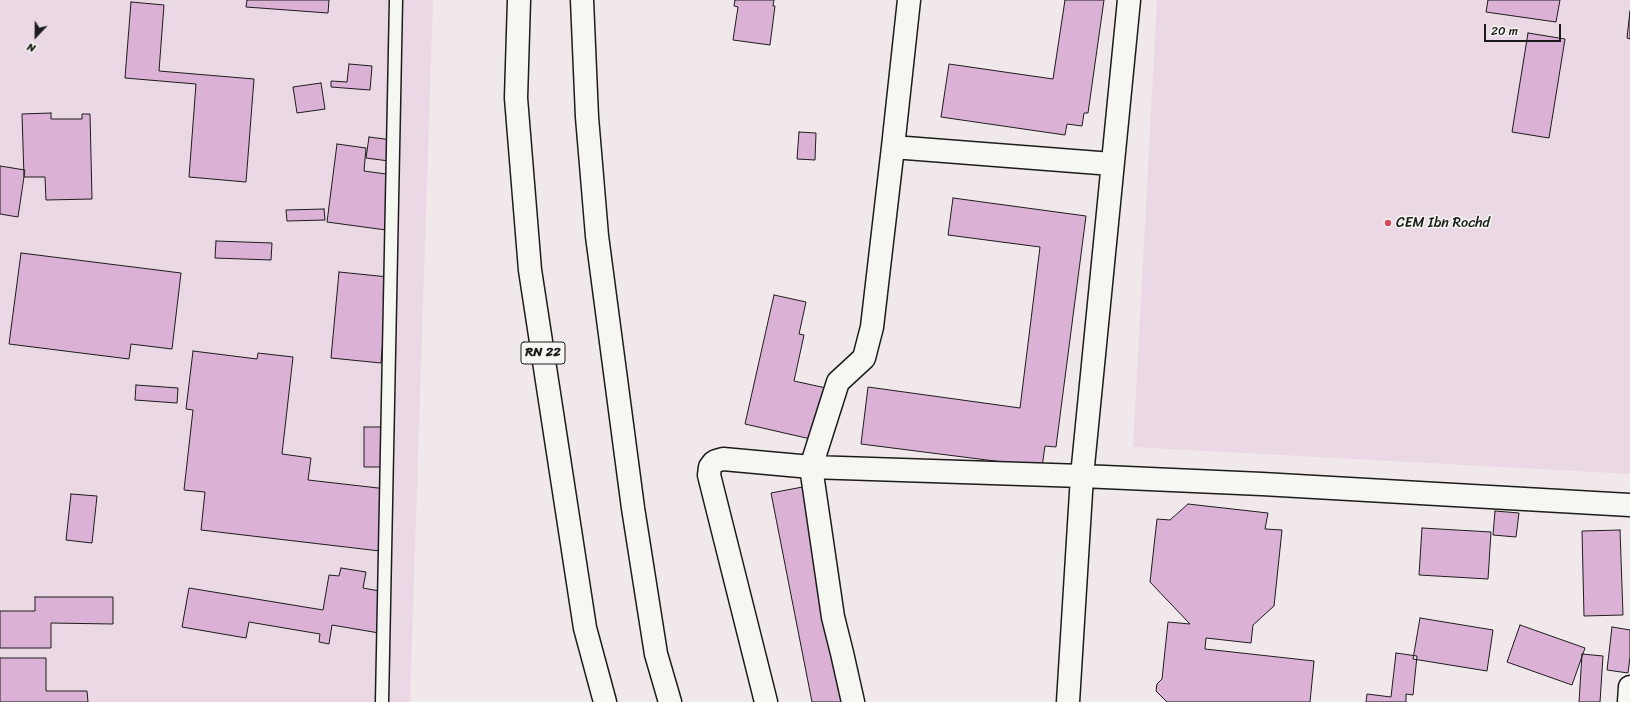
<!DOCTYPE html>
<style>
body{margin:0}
#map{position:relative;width:1630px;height:702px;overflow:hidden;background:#f1e8ec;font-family:Sriracha,sans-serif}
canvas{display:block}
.north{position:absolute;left:16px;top:16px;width:40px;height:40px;-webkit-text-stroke:3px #f6f6f2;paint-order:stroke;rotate:202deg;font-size:11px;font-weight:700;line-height:16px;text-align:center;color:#1c1c1c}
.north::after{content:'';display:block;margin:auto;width:14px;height:18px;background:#1c1c1c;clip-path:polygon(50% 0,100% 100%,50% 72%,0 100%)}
.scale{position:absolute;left:1484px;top:24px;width:77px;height:18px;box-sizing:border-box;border:2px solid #1c1c1c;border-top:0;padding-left:5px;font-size:12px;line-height:14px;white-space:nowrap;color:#1c1c1c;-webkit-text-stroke:3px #f6f6f2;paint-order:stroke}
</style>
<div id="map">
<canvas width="1630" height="702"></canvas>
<div class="north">N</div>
<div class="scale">20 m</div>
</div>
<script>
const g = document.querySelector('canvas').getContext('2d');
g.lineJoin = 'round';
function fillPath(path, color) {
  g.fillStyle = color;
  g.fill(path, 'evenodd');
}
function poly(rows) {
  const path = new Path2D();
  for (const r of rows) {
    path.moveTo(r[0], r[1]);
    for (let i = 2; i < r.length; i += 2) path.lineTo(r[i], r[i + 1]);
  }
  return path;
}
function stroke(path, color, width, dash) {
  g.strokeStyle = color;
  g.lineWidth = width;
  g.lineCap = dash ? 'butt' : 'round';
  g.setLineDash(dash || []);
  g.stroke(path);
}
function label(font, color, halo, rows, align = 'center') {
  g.font = font + ' Sriracha,sans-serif';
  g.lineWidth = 3;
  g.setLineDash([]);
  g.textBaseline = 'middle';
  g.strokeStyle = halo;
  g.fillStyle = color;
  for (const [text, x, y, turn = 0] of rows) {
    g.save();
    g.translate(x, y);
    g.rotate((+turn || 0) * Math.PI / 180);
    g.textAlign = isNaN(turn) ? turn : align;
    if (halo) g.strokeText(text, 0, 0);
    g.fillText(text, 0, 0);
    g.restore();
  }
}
fillPath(poly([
 [0,0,433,0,410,702,0,702],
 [1157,0,1630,0,1630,474,1133,447]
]), '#ebd8e5');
const building = poly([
 [247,0,329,0,328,13,246,7,247,0],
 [735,0,774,0,773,6,775,6,770,45,733,40,738,7,734,6,735,0],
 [1065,0,1104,0,1088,113,1084,113,1082,126,1067,124,1065,135,941,117,949,64,1053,79,1065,0],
 [1488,0,1560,0,1556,22,1486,12,1488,0],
 [131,2,164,5,159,71,254,79,246,182,189,177,196,84,125,78,131,2],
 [1630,11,1630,39,1627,38,1630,11],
 [1528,33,1565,39,1549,138,1512,132,1528,33],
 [349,64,372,66,370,90,331,87,331,81,347,82,349,64],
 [321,83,325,109,297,113,293,87,321,83],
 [51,113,51,119,82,119,82,114,90,114,92,199,46,200,45,177,24,177,22,114,51,113],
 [799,132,816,133,815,160,797,159,799,132],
 [369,137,392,140,389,161,366,158,369,137],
 [337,144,366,148,364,171,393,175,386,230,327,222,337,144],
 [0,166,25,170,18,217,0,214,0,166],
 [953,198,1086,216,1056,447,1045,446,1042,467,861,444,868,387,1020,408,1040,247,948,235,953,198],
 [324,209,325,220,287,221,286,210,324,209],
 [216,241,272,243,271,260,215,258,216,241],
 [21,253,181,273,172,349,131,344,129,359,9,344,21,253],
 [339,272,388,277,381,363,331,358,339,272],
 [774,295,806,302,799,334,804,335,794,381,826,388,815,440,745,424,774,295],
 [193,351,257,359,258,353,293,357,282,454,311,458,308,480,387,489,380,551,201,530,205,492,184,490,193,410,186,409,193,351],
 [136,385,178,388,177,403,135,400,136,385],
 [364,427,386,427,386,467,364,467,364,427],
 [813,485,856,702,812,702,771,493,813,485],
 [71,494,97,496,92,543,66,540,71,494],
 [1188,504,1268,513,1265,529,1282,530,1274,606,1253,625,1251,643,1206,638,1205,649,1314,661,1310,702,1167,702,1156,691,1157,684,1162,679,1168,622,1190,624,1150,582,1157,519,1170,520,1188,504],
 [1495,511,1519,513,1516,537,1493,535,1495,511],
 [1422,528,1491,532,1488,579,1419,575,1422,528],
 [1620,530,1623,615,1584,616,1582,531,1620,530],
 [341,568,366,572,363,588,385,592,379,633,332,625,329,644,319,642,320,634,249,622,246,638,182,627,189,588,323,610,329,575,339,576,341,568],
 [35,597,113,597,113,624,51,623,51,648,0,648,0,611,35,611,35,597],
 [1420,618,1493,630,1487,671,1413,659,1420,618],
 [1520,625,1585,648,1572,685,1507,662,1520,625],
 [1612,627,1630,630,1630,657,1628,673,1607,670,1612,627],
 [1396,653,1417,656,1413,695,1406,694,1406,702,1366,702,1367,694,1391,697,1396,653],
 [1582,654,1603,656,1600,702,1579,702,1582,654],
 [0,658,46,658,46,691,87,691,88,702,0,702,0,658]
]);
fillPath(building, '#dcb1d6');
stroke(building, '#1c1c1c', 1);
const service = poly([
 [382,702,396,0]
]);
const minor = poly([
 [1129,0,1082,476,1262,484,1630,505],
 [893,147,1112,164],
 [766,702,709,475,710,467,713,463,716,461,723,459,811,467,1082,476,1068,702],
 [853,702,842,653,833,617,811,467,838,382,864,358,872,327,893,147,909,0],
 [1629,702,1630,687]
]);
const trunk = poly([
 [519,0,516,98,530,270,585,628,605,702],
 [582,0,587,117,597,236,633,508,656,654,670,702]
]);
stroke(service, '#1c1c1c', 15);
stroke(minor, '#1c1c1c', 25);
stroke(trunk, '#1c1c1c', 25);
stroke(service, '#f6f6f2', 12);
stroke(minor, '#f6f6f2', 22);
stroke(trunk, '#f6f6f2', 22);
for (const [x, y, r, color] of [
 [1388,223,4,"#d1495b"]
]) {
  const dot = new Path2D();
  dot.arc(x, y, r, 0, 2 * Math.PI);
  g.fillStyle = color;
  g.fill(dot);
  stroke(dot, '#f6f6f2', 1.5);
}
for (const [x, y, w] of [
 [543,353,44]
]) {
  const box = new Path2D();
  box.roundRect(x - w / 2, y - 11, w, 22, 3);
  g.fillStyle = '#f6f6f2';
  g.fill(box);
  stroke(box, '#1c1c1c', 1);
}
label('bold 13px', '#1c1c1c', null, [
 ["RN 22",543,353]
]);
label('14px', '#1c1c1c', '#f6f6f2', [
 ["CEM Ibn Rochd",1396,223]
], 'left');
</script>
